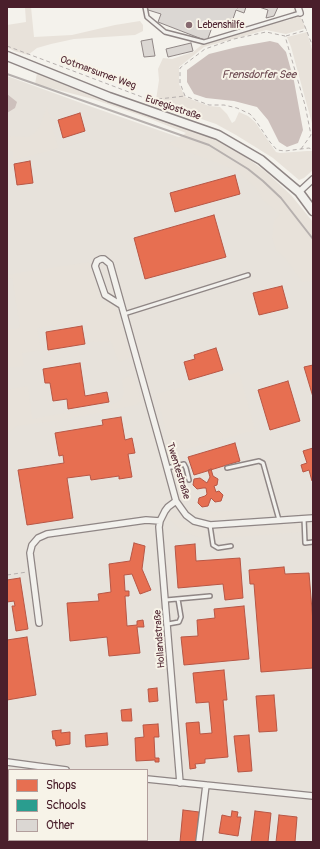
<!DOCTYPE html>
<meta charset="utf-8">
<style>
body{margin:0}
#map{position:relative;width:320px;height:849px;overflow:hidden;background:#f4f2ec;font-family:Pangolin,sans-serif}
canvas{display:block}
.frame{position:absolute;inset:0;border:8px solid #4a1f2b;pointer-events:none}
.legend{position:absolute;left:8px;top:769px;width:140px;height:72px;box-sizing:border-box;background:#f7f3e8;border:1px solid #b29e9c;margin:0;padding:5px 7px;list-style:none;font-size:12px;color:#4a1f2b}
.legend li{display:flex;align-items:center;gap:8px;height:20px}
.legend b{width:20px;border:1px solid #b29e9c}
</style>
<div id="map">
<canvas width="320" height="849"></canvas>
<div class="frame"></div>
<ul class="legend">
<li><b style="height:11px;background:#e76f51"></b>Shops</li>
<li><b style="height:11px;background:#2a9d8f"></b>Schools</li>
<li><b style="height:11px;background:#dbd7d3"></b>Other</li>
</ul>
</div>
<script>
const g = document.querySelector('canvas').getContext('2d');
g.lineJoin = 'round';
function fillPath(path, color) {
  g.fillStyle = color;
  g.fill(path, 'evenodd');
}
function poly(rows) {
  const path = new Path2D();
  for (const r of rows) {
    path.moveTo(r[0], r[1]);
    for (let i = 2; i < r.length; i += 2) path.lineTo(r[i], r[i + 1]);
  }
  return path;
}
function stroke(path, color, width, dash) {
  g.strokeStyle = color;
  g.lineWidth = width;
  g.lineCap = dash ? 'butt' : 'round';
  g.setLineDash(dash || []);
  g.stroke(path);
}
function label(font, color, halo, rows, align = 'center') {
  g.font = font + ' Pangolin,sans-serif';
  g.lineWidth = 4;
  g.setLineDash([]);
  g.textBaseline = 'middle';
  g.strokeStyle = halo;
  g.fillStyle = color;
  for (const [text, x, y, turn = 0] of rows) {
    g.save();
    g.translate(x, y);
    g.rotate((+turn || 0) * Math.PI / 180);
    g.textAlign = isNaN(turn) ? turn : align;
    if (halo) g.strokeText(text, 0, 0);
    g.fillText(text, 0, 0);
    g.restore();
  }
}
fillPath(poly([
 [7,76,95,108,204,146,253,178,313,243,313,842,7,842],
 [9,770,147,770,147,840,9,840]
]), '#e7e2db');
fillPath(poly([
 [25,7,31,7,34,37,72,35,115,25,140,21,143,25,143,31,135,35,74,39,51,44,37,48,28,55,14,51,7,47,7,25,26,22],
 [294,9,297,10,306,28,286,34,266,30,204,47,179,67,179,84,185,97,209,106,220,107,227,114,232,123,235,121,239,112,248,116,255,122,276,152,280,153,307,151,313,151,313,170,304,178,299,180,273,158,236,135,216,124,175,110,167,104,156,100,159,80,158,69,163,58,172,59,193,52,204,43,260,24,290,20],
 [307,32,313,53,313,127,291,47,287,37],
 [37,73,116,104,208,136,240,153,265,171,291,195,313,222,313,281,302,282,286,259,276,250,272,238,274,221,280,214,264,201,255,187,236,170,168,144,186,133,148,118,93,99,35,84],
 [47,106,58,148,13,161,13,152,7,149,7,136,28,137,35,133,40,126],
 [88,262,90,264,103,308,107,303,116,307,131,357,121,362,118,360,111,341,90,342,85,321,37,328,41,350,22,353,24,366,7,368,7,330,20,328,12,278,7,279,7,275],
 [239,372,255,430,172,453,156,394],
 [128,376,134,379,138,387,140,397,140,402,136,405,67,419,17,426,7,434,7,390,28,386,32,419,113,404,121,400,124,394,122,380],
 [187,507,190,507,198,511,212,512,274,509,275,516,223,519,205,519,193,515,188,511],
 [172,517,185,523,205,529,206,535,204,538,198,537,183,532,168,518],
 [302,523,303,532,220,538,219,535,222,530]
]), '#e8e2da');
fillPath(poly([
 [270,41,278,43,286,52,294,81,303,130,298,143,287,147,279,142,268,120,257,107,234,101,206,98,194,94,187,82,187,70,209,54,237,47],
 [7,94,17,102,15,108,7,113]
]), '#cdc0bc');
const shops = poly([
 [80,113,85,131,63,138,58,120,80,113],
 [30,161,33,183,17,185,14,164,30,161],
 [235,175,240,194,175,212,170,193,235,175],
 [214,215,226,257,145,279,134,238,214,215],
 [282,286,288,308,259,315,253,293,282,286],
 [82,326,85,344,48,350,46,332,82,326],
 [216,348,223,370,189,380,184,362,195,359,194,355,216,348],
 [80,363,85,396,107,392,109,402,68,409,67,399,53,401,50,383,45,383,43,369,80,363],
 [313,365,313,397,304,367,313,365],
 [288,381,300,421,270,430,258,390,288,381],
 [121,417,125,440,132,438,135,453,128,454,132,477,119,479,119,476,91,480,90,475,67,478,73,518,27,525,18,470,64,463,63,455,59,456,55,433,103,425,102,420,121,417],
 [235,443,240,461,194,475,188,457,235,443],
 [313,448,313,481,312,481,309,470,303,472,301,465,307,463,303,451,313,448],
 [211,469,213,476,218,479,217,485,214,486,216,492,219,491,223,495,221,501,215,502,211,498,208,506,202,507,198,503,199,498,205,496,207,494,206,488,203,488,197,489,193,485,194,479,200,478,207,483,210,477,208,470,211,469],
 [134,543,145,546,142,569,151,590,140,594,132,574,124,575,125,591,129,591,129,596,125,596,127,626,137,625,137,621,143,620,144,627,137,627,140,653,109,656,107,637,70,641,67,603,99,601,98,594,111,592,109,564,130,561,134,543],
 [195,544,196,561,240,558,243,598,225,600,223,584,178,588,175,546,195,544],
 [284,567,285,574,309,573,313,622,313,668,261,672,254,584,250,584,249,570,284,567],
 [20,578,28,629,16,631,12,606,15,606,14,601,7,602,7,580,20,578],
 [244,606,249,659,184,665,181,637,198,636,197,620,215,618,214,609,244,606],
 [27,637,36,695,7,700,7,640,27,637],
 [224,670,227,700,223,700,228,757,205,759,205,763,195,764,196,768,190,769,186,723,199,722,200,734,212,733,209,702,196,703,193,673,224,670],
 [157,688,158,701,149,702,148,689,157,688],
 [274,695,277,731,259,732,256,696,274,695],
 [131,709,132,721,122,721,121,710,131,709],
 [158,724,159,737,154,737,155,758,159,758,159,762,155,762,155,760,136,761,135,738,144,737,143,725,158,724],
 [61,730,61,733,70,732,70,744,56,746,55,739,53,739,52,731,61,730],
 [107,733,108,745,86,747,85,735,107,733],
 [249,735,252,771,238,772,234,736,249,735],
 [183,810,199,812,196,842,180,842,183,810],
 [232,811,238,812,237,817,241,817,238,836,219,833,222,815,231,817,232,811],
 [255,811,271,813,268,842,251,842,255,811],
 [279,815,297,817,295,842,276,842,279,815],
 [125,840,142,840,143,842,126,842,125,840]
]);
fillPath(shops, '#e76f51');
stroke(shops, '#b85746', 1);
const schools = poly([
 [7,831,9,831,9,840,16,840,16,841,7,842,7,831]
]);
fillPath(schools, '#2a9d8f');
stroke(schools, '#347771', 1);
const building = poly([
 [146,7,235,7,238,8,239,7,246,7,244,13,236,10,232,22,238,21,240,27,231,29,214,22,207,41,158,22,161,14,145,9,146,7],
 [259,7,278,7,274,16,266,18,268,10,259,7],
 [152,39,155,56,144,57,141,41,152,39],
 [191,43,193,51,168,57,166,49,191,43]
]);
fillPath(building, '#dbd7d3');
stroke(building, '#8f8685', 1);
const lane = poly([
 [145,7,147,17,165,32,204,42,300,13],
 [124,314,248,275],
 [167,468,184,464,186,468,189,480],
 [227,468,259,461,263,463,279,520],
 [304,518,305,543,313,542],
 [210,525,213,545,218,548,231,546],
 [166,600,210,596],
 [168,624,179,622,181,617,178,599],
 [7,793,9,805]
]);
const street = poly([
 [298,7,300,13],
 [299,192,313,179],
 [121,305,105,295,95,266,97,261,101,259,104,259,110,264,124,314,150,407,164,457,176,501,186,515,194,521,210,525,313,518],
 [176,501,168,507,165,511,160,521,159,527,180,783],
 [39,623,30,553,32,545,38,538,47,534,146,520,160,521],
 [7,762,66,770],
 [147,779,313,796],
 [34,840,35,842],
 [199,842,206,785]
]);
const secondary = poly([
 [7,56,109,97,218,135,261,160,299,192,313,211]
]);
stroke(lane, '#8f8685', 6);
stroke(street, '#8f8685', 8);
stroke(secondary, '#8f8685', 11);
stroke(poly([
 [302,19,313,47],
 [286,36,307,30],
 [7,46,150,100,185,96],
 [301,149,311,135,305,105,285,36,266,32,234,39,205,49,180,68,180,83,185,96,209,105,224,105,237,108,250,114,256,121,270,142,277,150,285,151,309,148,313,150],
 [7,575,27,572]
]), '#b6b0ae', 1, [4, 3]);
stroke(lane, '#f2f1ed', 3);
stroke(street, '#f2f1ed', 5.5);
stroke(secondary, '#f2f1ed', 8);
stroke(poly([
 [7,74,209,145,248,169,263,181,281,198,313,239]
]), '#b6b0ae', 2);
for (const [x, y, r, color] of [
 [189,25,4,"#86696f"]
]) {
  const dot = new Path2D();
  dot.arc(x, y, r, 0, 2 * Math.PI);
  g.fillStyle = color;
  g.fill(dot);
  stroke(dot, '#f7f3e8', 1.5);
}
label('10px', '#4a1f2b', '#f7f3e8', [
 ["Lebenshilfe",197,25]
], 'left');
label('10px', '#4a1f2b', '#f7f3e8', [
 ["Ootmarsumer Weg",98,73,20],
 ["Euregiostraße",173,108,19],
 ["Twentestraße",178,471,73],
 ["Hollandstraße",160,639,-94]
]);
label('italic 11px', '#6c4950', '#f7f3e8', [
 ["Frensdorfer See",259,75]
]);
</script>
